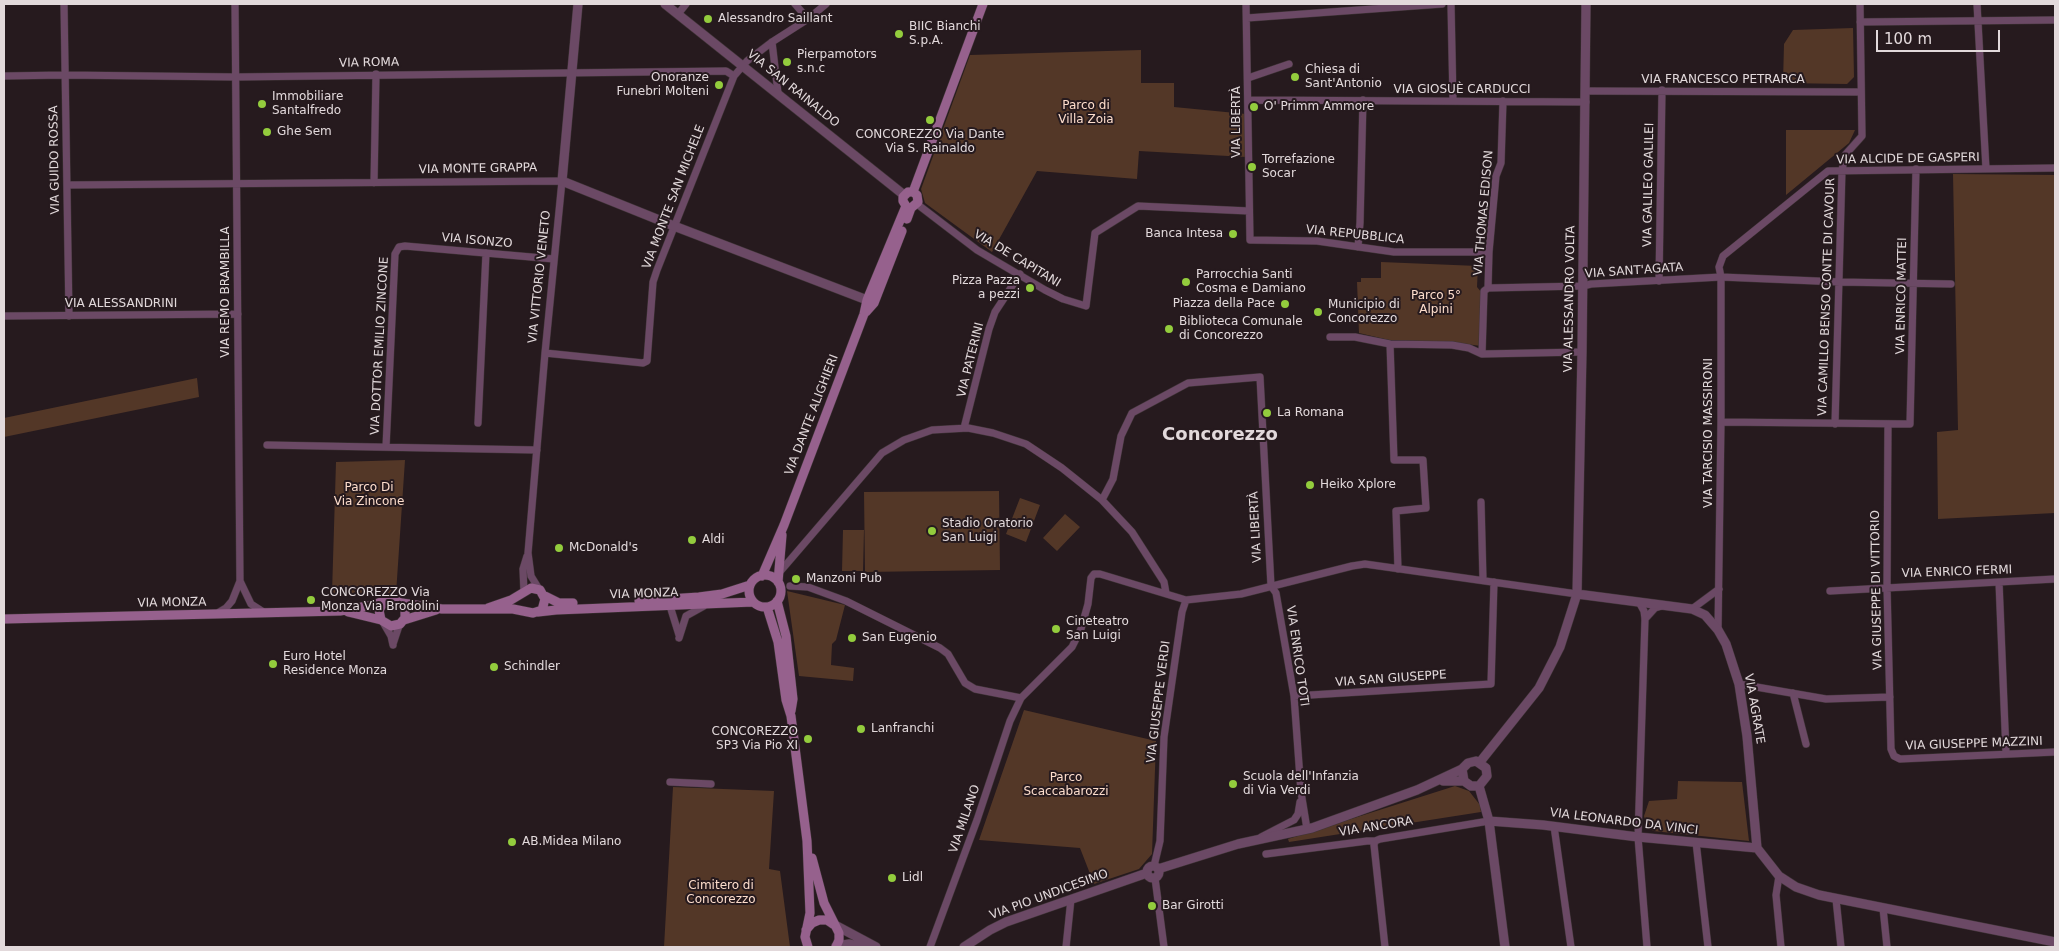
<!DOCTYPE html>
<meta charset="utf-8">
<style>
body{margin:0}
#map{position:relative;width:2059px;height:951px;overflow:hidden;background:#261a1e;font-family:"DejaVu Sans",sans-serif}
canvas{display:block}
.frame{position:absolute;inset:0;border:5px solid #e2d9db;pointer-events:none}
.scale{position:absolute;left:1876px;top:30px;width:124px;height:22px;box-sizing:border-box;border:2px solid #e2d9db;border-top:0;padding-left:6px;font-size:15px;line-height:18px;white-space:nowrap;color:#e2d9db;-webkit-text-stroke:4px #261a1e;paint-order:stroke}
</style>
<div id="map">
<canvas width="2059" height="951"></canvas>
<div class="frame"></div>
<div class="scale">100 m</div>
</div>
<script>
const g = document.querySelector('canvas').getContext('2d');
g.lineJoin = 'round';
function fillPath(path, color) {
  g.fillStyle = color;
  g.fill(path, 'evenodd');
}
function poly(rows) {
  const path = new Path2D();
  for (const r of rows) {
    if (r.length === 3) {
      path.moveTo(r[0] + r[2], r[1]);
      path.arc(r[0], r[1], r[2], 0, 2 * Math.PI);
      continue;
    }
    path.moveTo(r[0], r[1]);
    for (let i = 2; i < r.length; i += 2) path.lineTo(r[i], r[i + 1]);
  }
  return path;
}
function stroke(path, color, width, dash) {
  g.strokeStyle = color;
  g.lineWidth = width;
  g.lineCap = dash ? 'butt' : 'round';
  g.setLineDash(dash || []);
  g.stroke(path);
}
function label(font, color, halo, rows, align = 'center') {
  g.font = font + ' "DejaVu Sans",sans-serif';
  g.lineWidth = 4;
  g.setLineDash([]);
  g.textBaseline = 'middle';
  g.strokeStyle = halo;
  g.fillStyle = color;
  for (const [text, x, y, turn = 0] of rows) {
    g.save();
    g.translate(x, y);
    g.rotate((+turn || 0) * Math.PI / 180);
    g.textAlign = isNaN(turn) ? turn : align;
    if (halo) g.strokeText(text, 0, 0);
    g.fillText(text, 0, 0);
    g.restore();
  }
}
fillPath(poly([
 [1853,28,1854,77,1847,84,1783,83,1784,44,1793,30],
 [1141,50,1141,83,1174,83,1174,107,1246,114,1246,157,1139,151,1137,179,1037,171,992,252,925,203,921,189,970,55],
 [1786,130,1855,130,1849,143,1786,195],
 [1953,174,2055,175,2055,513,1938,519,1937,432,1958,430],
 [1381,262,1478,266,1477,287,1482,293,1481,346,1451,342,1389,340,1359,333,1357,282,1361,282,1361,278,1381,278],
 [197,378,199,397,4,437,4,418],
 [405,460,396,594,332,593,336,462],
 [999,491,1000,570,865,572,864,492],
 [1020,498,1040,505,1026,542,1006,534],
 [1065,514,1080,527,1057,551,1043,538],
 [843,530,864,530,863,571,842,571],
 [787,591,845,605,836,640,832,644,831,665,854,668,853,681,799,676],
 [1024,710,1156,741,1152,854,1139,869,1094,884,1080,848,979,840],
 [1678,781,1742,782,1749,841,1653,831,1646,823,1644,816,1649,801,1677,799],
 [1455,786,1469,791,1480,805,1481,812,1289,842,1288,839],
 [673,787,774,791,769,869,780,871,790,947,664,947]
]), '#533727');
const minor = poly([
 [64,4,69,316],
 [795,4,808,19],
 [1246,4,1250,240,1317,241,1394,252,1489,252],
 [1451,4,1453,101],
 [1977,4,1986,169],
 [678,14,686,4],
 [1247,18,1442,4],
 [1860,22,2055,20],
 [772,42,778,93],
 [4,76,64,75,236,77,726,71,734,76],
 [1248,78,1289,64],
 [1585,91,1861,92],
 [1248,100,1586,102],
 [374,183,376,74],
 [67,185,562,181,545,353,528,553,531,576,539,589],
 [917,204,977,250,1045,290,1063,299,1086,306,1095,233,1138,206,1249,211],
 [1358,247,1360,223,1363,100],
 [1659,281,1662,90],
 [1488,288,1583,286,1591,284,1721,277,1840,282,1951,284],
 [4,316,238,314],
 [1330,337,1355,337,1390,344,1452,345,1469,348,1482,354,1582,352],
 [1390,344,1394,460,1423,460,1426,508,1396,511,1398,569],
 [545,353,643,363,647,361,653,282,657,270,734,76,747,61,772,42,808,19,826,4],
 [1482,354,1484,291,1488,288,1489,252,1496,176,1501,163,1503,101],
 [1721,422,1910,424,1916,169],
 [478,423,486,253],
 [1835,424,1842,170,1845,155,1862,136,1860,4],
 [1888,424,1887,587,1891,749,1894,756,1900,759,2055,752],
 [964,428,989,329,995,312,1020,274],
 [267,445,537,450],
 [386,447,395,254,399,247,405,246,554,259],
 [1102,500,1113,479,1121,436,1132,413,1188,383,1260,377,1271,586],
 [1481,502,1483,580],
 [778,574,882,453,904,440,932,430,968,428,993,433,1026,444,1062,468,1102,500,1132,532,1164,582,1166,593],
 [240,581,251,604,265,613],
 [1999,582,2006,753],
 [790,586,808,587,846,601,940,648,948,654,965,683,975,689,1021,698],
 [1271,586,1276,593,1294,696,1301,792,1307,829],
 [1830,591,2055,579],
 [524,592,523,569,527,556],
 [1639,602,1644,611,1645,619,1638,837,1647,947],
 [670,606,679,635],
 [1692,609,1719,589],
 [216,614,226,608,232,601,240,581,235,4],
 [1645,619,1655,608,1662,606],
 [384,624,391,636,393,645],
 [1718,630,1721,422,1721,277,1719,267,1723,256,1828,171,2055,168],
 [679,638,686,616,704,606],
 [393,644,400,623],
 [1739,684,1826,699,1890,697],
 [1793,693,1806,744],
 [1294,696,1491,684,1494,582],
 [670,782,711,784],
 [1554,826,1571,947],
 [1261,837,1294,820,1298,814,1300,802],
 [1375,841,1374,845,1385,947],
 [1696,842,1708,947],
 [1266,854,1367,841,1375,841,1380,839,1489,821],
 [1154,866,1160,841,1164,737,1182,612,1186,600],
 [1779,876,1776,895,1781,947],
 [1155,878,1164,947],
 [1836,899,1841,947],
 [1883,908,1887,947],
 [930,947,977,820,1010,721,1021,698,1072,647,1081,629,1088,604,1091,578,1094,574,1100,574,1186,600,1241,594,1352,566,1365,564,1577,594],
 [1066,947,1071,899]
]);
const tertiary = poly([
 [578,4,562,181,674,226,867,300],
 [665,4,904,195],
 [1577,594,1692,609,1705,615,1718,630,1726,644,1739,684,1747,736,1757,848,1779,876,1796,887,1819,895,2055,942],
 [1480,762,1539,688,1560,647,1577,594,1582,352,1586,4],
 [1443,781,1464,781,1471,786,1479,786,1487,776,1486,768,1476,761,1468,763,1462,769,1464,781],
 [1479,786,1489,821,1505,947],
 [1489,821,1543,825,1638,837,1757,848],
 [1153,872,6],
 [1158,869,1238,844,1312,828,1417,790,1462,769],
 [833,924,876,947],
 [836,946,849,944,863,947],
 [964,947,990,930,1006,922,1147,873]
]);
const secondary = poly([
 [913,192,983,4],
 [907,219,911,208,918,202,917,195,913,192],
 [866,312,874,303,902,231],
 [765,591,16],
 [762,576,784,525,864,314,867,300,906,206,903,201,903,197,908,192,913,192],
 [778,582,782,535],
 [545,596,559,603,573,603],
 [639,601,699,597,722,594,750,585],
 [777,601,786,636,793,699,791,711],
 [402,603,442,609,513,609,533,613,542,610,545,599,540,590,531,588,511,600,488,608],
 [767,607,778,642,786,700,791,716,807,841,810,913,805,937,808,947],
 [348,612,381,620],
 [538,612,556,610,753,602],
 [4,619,340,611,373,605,389,599,393,599,401,603,405,610,405,618,400,624,391,626,381,620,379,610,384,602],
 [404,620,436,610],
 [812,858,824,903,839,933,839,940,836,947],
 [806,930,812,923,819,920,827,920,833,924]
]);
stroke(minor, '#403538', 8);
stroke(tertiary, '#403538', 10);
stroke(secondary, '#403538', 10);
stroke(minor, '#6b4965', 7);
stroke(tertiary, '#6b4965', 9);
stroke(secondary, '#96618d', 9);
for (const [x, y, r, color] of [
 [708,19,5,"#93cc3d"],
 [899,34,5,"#93cc3d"],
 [787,62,5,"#93cc3d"],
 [1295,77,5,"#93cc3d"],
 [719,85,5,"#93cc3d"],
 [262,104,5,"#93cc3d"],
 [1254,107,5,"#93cc3d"],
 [930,120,5,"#93cc3d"],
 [267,132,5,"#93cc3d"],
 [1252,167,5,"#93cc3d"],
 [1233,234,5,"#93cc3d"],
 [1186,282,5,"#93cc3d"],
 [1030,288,5,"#93cc3d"],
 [1285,304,5,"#93cc3d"],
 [1318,312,5,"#93cc3d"],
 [1169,329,5,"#93cc3d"],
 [1267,413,5,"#93cc3d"],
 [1310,485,5,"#93cc3d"],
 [932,531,5,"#93cc3d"],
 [692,540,5,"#93cc3d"],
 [559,548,5,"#93cc3d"],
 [796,579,5,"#93cc3d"],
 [311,600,5,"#93cc3d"],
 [1056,629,5,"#93cc3d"],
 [852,638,5,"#93cc3d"],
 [273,664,5,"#93cc3d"],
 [494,667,5,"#93cc3d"],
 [861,729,5,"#93cc3d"],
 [808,739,5,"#93cc3d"],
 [1233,784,5,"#93cc3d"],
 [512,842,5,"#93cc3d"],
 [892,878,5,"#93cc3d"],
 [1152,906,5,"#93cc3d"]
]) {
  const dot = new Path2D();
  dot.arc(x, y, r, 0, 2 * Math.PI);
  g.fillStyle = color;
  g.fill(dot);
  stroke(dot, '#261a1e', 2);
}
label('12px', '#e2d9db', '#261a1e', [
 ["Alessandro Saillant",718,19],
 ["BIIC Bianchi",909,27],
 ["S.p.A.",909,41],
 ["Pierpamotors",797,55],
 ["s.n.c",797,69],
 ["Chiesa di",1305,70],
 ["Sant'Antonio",1305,84],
 ["Onoranze",709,78,"right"],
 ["Funebri Molteni",709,92,"right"],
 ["Immobiliare",272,97],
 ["Santalfredo",272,111],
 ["O' Primm Ammore",1264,107],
 ["Ghe Sem",277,132],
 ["CONCOREZZO Via Dante",930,135,"center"],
 ["Via S. Rainaldo",930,149,"center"],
 ["Torrefazione",1262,160],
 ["Socar",1262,174],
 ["Banca Intesa",1223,234,"right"],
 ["Parrocchia Santi",1196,275],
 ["Cosma e Damiano",1196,289],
 ["Pizza Pazza",1020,281,"right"],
 ["a pezzi",1020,295,"right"],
 ["Piazza della Pace",1275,304,"right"],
 ["Municipio di",1328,305],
 ["Concorezzo",1328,319],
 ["Biblioteca Comunale",1179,322],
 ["di Concorezzo",1179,336],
 ["La Romana",1277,413],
 ["Heiko Xplore",1320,485],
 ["Stadio Oratorio",942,524],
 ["San Luigi",942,538],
 ["Aldi",702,540],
 ["McDonald's",569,548],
 ["Manzoni Pub",806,579],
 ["CONCOREZZO Via",321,593],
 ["Monza Via Brodolini",321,607],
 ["Cineteatro",1066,622],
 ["San Luigi",1066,636],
 ["San Eugenio",862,638],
 ["Euro Hotel",283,657],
 ["Residence Monza",283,671],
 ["Schindler",504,667],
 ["Lanfranchi",871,729],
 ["CONCOREZZO",798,732,"right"],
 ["SP3 Via Pio XI",798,746,"right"],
 ["Scuola dell'Infanzia",1243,777],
 ["di Via Verdi",1243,791],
 ["AB.Midea Milano",522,842],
 ["Lidl",902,878],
 ["Bar Girotti",1162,906]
], 'left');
label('12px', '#e2d9db', '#261a1e', [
 ["VIA ROMA",369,63,-1],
 ["VIA FRANCESCO PETRARCA",1723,80],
 ["VIA SAN RAINALDO",793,89,39],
 ["VIA GIOSUÈ CARDUCCI",1462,90],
 ["VIA LIBERTÀ",1237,122,-90],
 ["VIA ALCIDE DE GASPERI",1908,159,-1],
 ["VIA GUIDO ROSSA",55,160,-91],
 ["VIA MONTE GRAPPA",478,169,-1],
 ["VIA GALILEO GALILEI",1649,185,-89],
 ["VIA MONTE SAN MICHELE",674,197,-69],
 ["VIA THOMAS EDISON",1484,213,-85],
 ["VIA REPUBBLICA",1355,235,6],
 ["VIA ISONZO",477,241,5],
 ["VIA DE CAPITANI",1017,259,31],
 ["VIA SANT'AGATA",1634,271,-4],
 ["VIA VITTORIO VENETO",540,277,-84],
 ["VIA REMO BRAMBILLA",226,292,-90],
 ["VIA ENRICO MATTEI",1902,296,-89],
 ["VIA CAMILLO BENSO CONTE DI CAVOUR",1827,297,-88],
 ["VIA ALESSANDRO VOLTA",1570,299,-89],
 ["VIA ALESSANDRINI",121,304],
 ["VIA DOTTOR EMILIO ZINCONE",380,346,-87],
 ["VIA PATERINI",971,360,-76],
 ["VIA DANTE ALIGHIERI",812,415,-69],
 ["VIA TARCISIO MASSIRONI",1709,433,-90],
 ["VIA LIBERTÀ",1256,527,-93],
 ["VIA ENRICO FERMI",1957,572,-2],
 ["VIA GIUSEPPE DI VITTORIO",1877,590,-91],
 ["VIA MONZA",644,594,-2],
 ["VIA MONZA",172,603,-1],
 ["VIA ENRICO TOTI",1297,656,82],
 ["VIA SAN GIUSEPPE",1391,679,-4],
 ["VIA GIUSEPPE VERDI",1159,702,-83],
 ["VIA AGRATE",1754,709,80],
 ["VIA GIUSEPPE MAZZINI",1974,744,-2],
 ["VIA MILANO",965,819,-71],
 ["VIA LEONARDO DA VINCI",1624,822,7],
 ["VIA ANCORA",1376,827,-9],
 ["VIA PIO UNDICESIMO",1049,895,-20]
]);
label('12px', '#fdddcc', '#261a1e', [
 ["Parco di",1086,106],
 ["Villa Zoia",1086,120],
 ["Parco 5°",1436,296],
 ["Alpini",1436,310],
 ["Parco Di",369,488],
 ["Via Zincone",369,502],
 ["Parco",1066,778],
 ["Scaccabarozzi",1066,792],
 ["Cimitero di",721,886],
 ["Concorezzo",721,900]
]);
label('bold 18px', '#e2d9db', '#261a1e', [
 ["Concorezzo",1220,435]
]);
</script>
